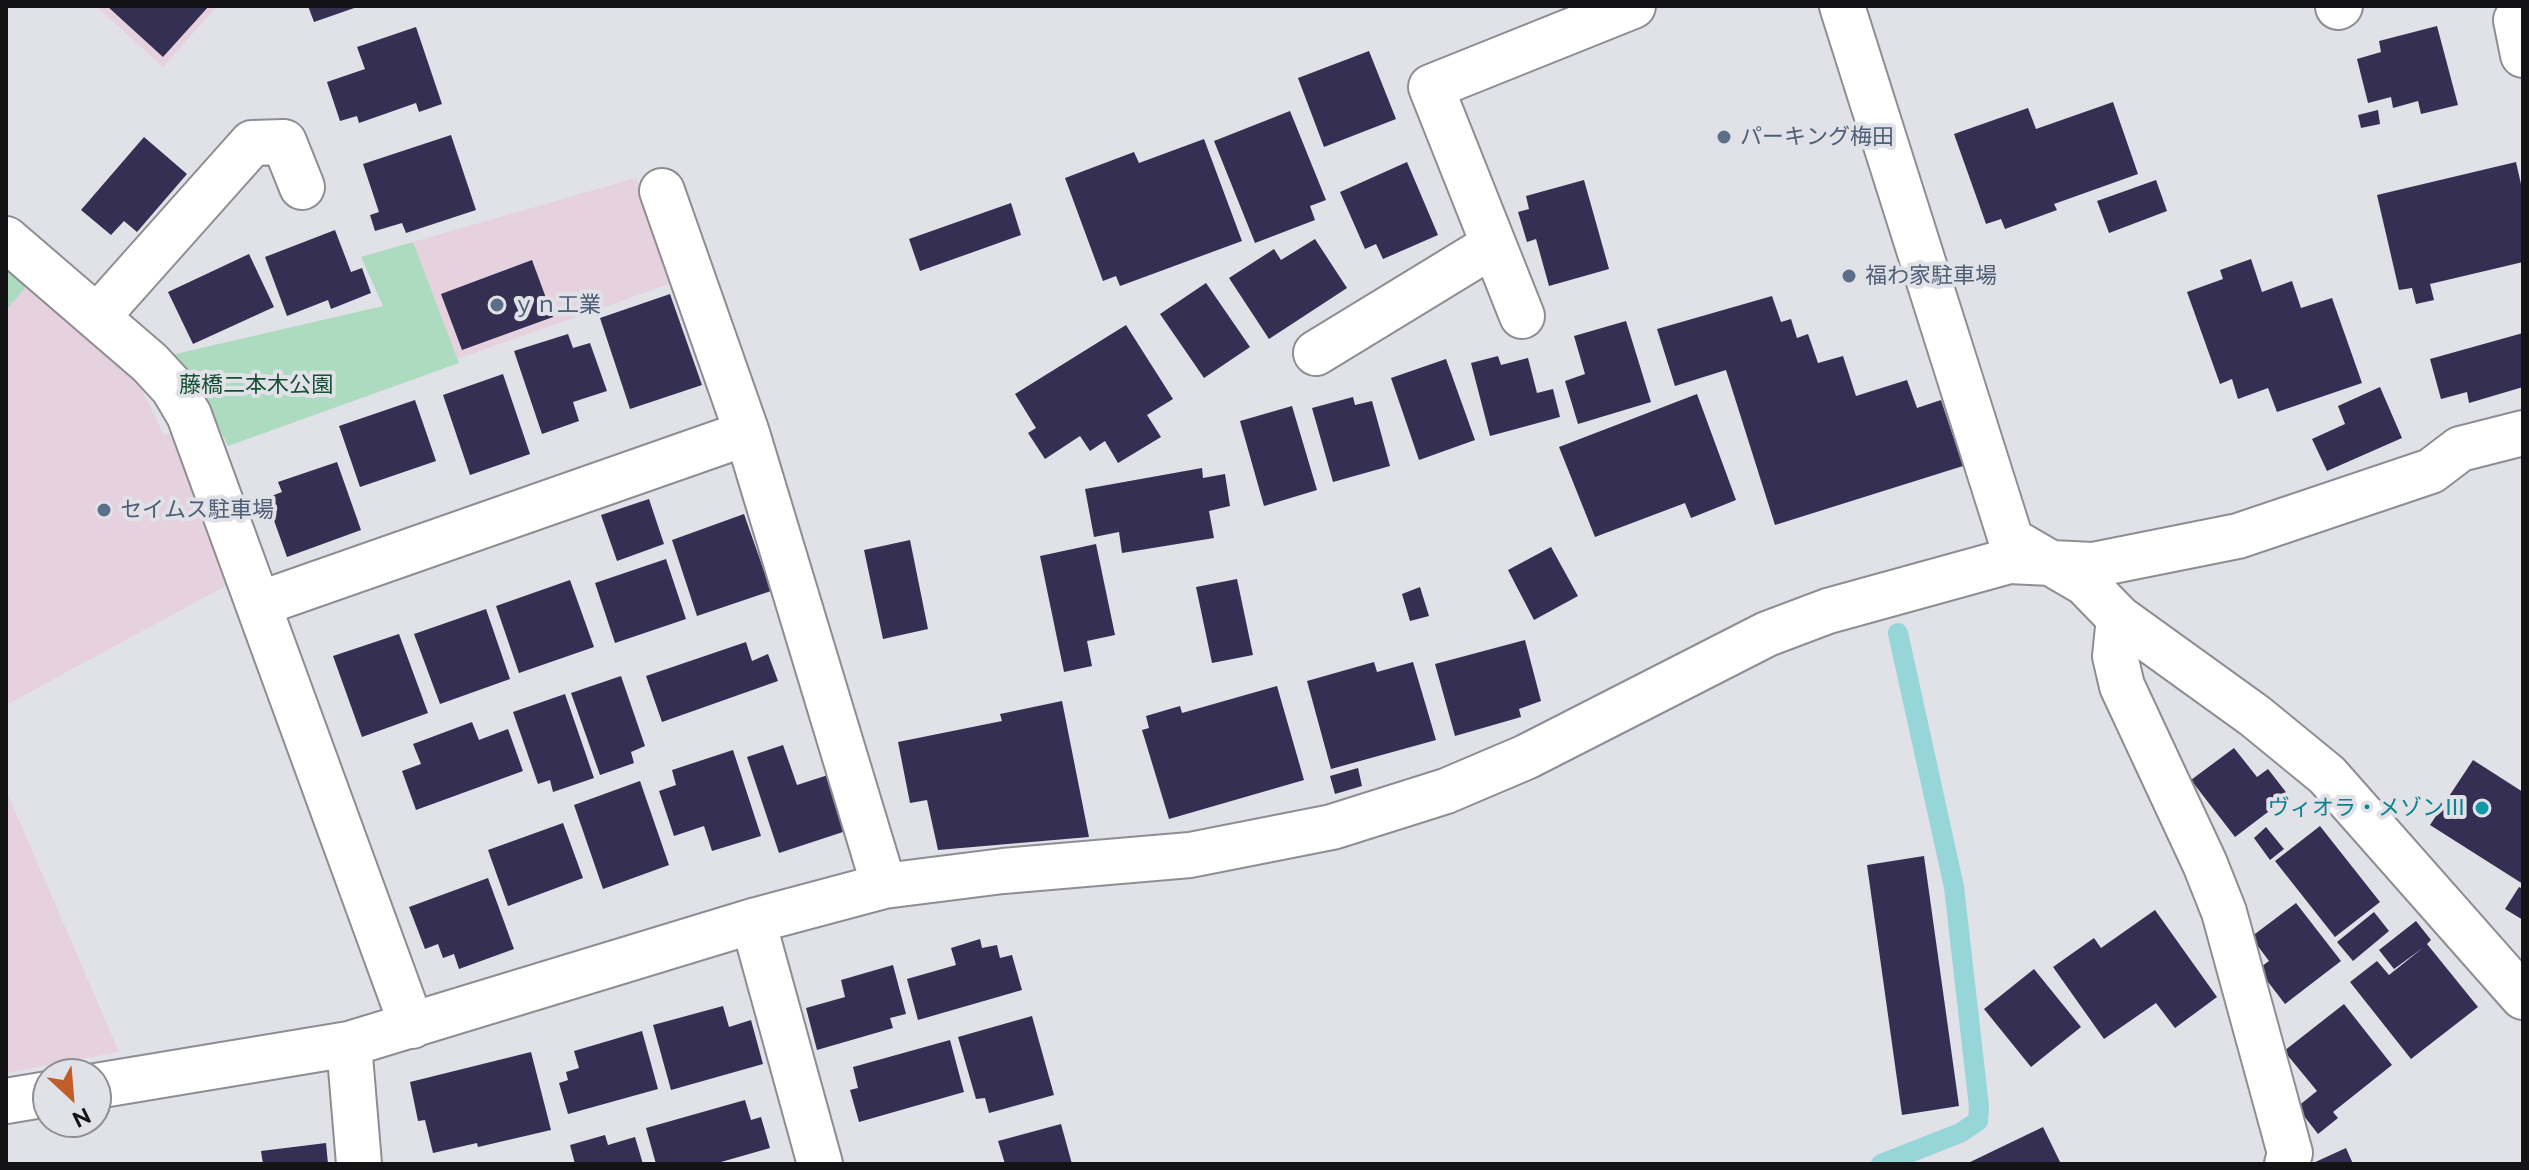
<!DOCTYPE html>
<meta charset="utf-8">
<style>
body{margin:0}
#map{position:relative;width:2529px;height:1170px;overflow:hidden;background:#e1e1e8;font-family:Raleway,sans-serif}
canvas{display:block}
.frame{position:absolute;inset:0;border:8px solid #131215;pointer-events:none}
.north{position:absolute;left:32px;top:1058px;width:80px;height:80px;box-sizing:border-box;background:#e1e1e8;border:2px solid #8f8e94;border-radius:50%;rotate:154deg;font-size:22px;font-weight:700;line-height:32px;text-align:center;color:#131215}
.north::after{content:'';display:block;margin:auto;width:28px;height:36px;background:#c15d29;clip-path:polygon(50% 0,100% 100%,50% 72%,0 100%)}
</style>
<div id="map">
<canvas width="2529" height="1170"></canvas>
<div class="frame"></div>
<div class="north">N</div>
</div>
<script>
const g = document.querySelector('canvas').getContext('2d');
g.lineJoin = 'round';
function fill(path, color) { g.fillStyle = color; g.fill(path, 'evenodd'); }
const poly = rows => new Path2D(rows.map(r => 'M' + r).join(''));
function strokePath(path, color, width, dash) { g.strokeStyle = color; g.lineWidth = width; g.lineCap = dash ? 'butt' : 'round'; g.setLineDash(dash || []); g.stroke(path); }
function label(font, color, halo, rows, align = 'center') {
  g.font = font + ' Raleway,"Noto Sans JP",sans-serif'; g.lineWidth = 8; g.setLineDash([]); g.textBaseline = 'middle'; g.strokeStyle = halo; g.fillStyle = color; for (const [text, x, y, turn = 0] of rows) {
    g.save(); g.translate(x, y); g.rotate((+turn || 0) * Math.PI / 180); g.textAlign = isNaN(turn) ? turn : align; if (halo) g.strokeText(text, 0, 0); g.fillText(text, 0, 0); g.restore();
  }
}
const commercial = poly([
 [96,6,217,6,163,67],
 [636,178,672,283,457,359,413,242],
 [6,268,122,365,141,388,164,435,175,433,229,584,6,705],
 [6,790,119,1052,6,1073]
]);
const green = poly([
 [413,242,459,363,228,446,207,402,171,355,383,306,361,257],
 [6,268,27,286,6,310]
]);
const stream = poly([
 [1881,1164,1960,1133,1978,1121,1979,1107,1954,887,1898,633]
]);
const building = poly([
 [107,6,209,6,163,57],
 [308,6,360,6,314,22],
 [2437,26,2458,105,2421,114,2418,101,2393,108,2391,97,2368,103,2357,59,2381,52,2379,41],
 [416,27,442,104,419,112,416,103,359,123,357,116,340,121,327,82,365,69,357,47],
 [1369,51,1396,119,1324,147,1298,78],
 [2113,102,2138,174,2054,204,2057,210,2005,229,2001,219,1986,224,1954,134,2028,108,2036,129],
 [2378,110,2380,124,2361,128,2358,115],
 [1290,111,1326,200,1310,206,1315,220,1255,243,1214,141],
 [451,135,476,210,406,233,402,223,375,231,370,215,379,212,363,164],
 [144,137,187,174,137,232,124,221,111,235,81,210],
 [1204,139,1242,241,1120,286,1116,276,1103,281,1065,178,1134,152,1139,163],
 [1407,162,1438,235,1383,259,1376,244,1365,249,1340,192],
 [2516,162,2523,193,2523,262,2430,284,2434,300,2416,304,2412,288,2399,290,2377,195],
 [1584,180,1609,269,1549,286,1536,239,1527,242,1518,212,1529,209,1526,196],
 [2156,180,2167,211,2109,233,2097,201],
 [1011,203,1021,235,920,271,909,239],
 [335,230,351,272,362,268,371,293,331,309,328,300,287,316,265,257],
 [1315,239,1347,288,1269,339,1229,278,1274,249,1281,260],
 [249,254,274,307,193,344,168,292],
 [2251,259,2262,292,2292,281,2301,308,2332,298,2362,383,2277,412,2268,388,2238,399,2232,379,2220,384,2187,292,2223,279,2220,270],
 [532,260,553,317,462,350,441,294],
 [1206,283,1250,347,1204,378,1160,314],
 [670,294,702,385,630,409,600,318],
 [1772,296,1781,322,1791,319,1797,338,1808,334,1818,363,1843,356,1856,396,1907,380,1917,408,1941,400,1963,466,1775,525,1726,370,1675,386,1657,329],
 [1626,321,1651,402,1578,424,1565,381,1585,374,1574,336],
 [1126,325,1173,399,1147,415,1161,437,1118,463,1105,441,1090,451,1080,436,1045,459,1028,433,1036,428,1015,394],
 [2523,333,2523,387,2469,403,2467,392,2441,399,2430,359],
 [568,334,573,348,590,343,607,391,573,402,579,421,542,434,514,351],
 [1498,356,1501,365,1528,358,1537,393,1553,389,1560,417,1490,436,1471,363],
 [1446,359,1475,440,1419,460,1391,378],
 [503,374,530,454,470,475,443,395],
 [2380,387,2402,438,2327,471,2312,439,2345,424,2338,406],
 [1697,394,1736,500,1691,518,1685,503,1595,537,1559,447],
 [1353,397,1355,405,1372,401,1390,466,1333,482,1312,408],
 [415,400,436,461,360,487,339,426],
 [1292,406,1317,490,1264,506,1240,421],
 [337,462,361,530,287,557,266,498,282,492,278,482],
 [1202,468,1203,478,1225,474,1230,506,1209,511,1214,538,1122,553,1119,532,1094,537,1085,489],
 [649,499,664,544,617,561,601,515],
 [744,514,771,591,697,616,672,540],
 [910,540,928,629,883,639,864,550],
 [1096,544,1115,635,1087,641,1092,666,1064,672,1040,556],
 [1551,547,1578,596,1534,620,1508,570],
 [666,559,686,619,615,643,595,583],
 [1237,579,1253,655,1212,663,1196,587],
 [570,580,594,647,519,673,496,606],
 [1420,587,1429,616,1410,621,1402,594],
 [486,609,510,679,440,704,414,634],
 [399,634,428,713,362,737,333,656],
 [1525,640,1541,701,1519,709,1521,717,1455,736,1435,664],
 [746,642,752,661,768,654,778,681,662,722,646,676],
 [1374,662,1377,672,1413,662,1436,740,1331,769,1307,681],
 [621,676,645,746,631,752,634,763,600,775,571,693],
 [1277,686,1304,780,1169,819,1142,730,1149,728,1146,716,1180,706,1182,713],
 [565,694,594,778,553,792,550,780,538,784,513,712],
 [1062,701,1089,837,938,850,927,800,910,803,898,742,1002,721,1000,714],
 [472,722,479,740,508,729,523,771,416,810,402,771,421,764,413,744],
 [783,745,797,785,828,775,846,831,779,853,747,757],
 [2234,748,2257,777,2268,769,2289,796,2235,837,2191,780],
 [733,750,761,836,712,851,704,826,674,836,659,791,676,785,672,770],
 [2473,760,2523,792,2523,884,2430,825],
 [1358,768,1362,786,1335,794,1330,776],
 [640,781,669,865,603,889,574,805],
 [563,823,583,878,508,906,488,850],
 [2320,826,2380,902,2335,937,2275,861],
 [2266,827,2284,849,2270,860,2254,838],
 [1924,856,1959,1106,1902,1115,1867,865],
 [488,878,514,949,459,969,454,954,443,958,438,944,425,949,409,907],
 [2519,887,2523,889,2523,920,2505,909],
 [2296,903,2341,961,2285,1004,2258,969,2269,961,2251,937],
 [2155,910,2217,997,2175,1028,2156,1003,2104,1039,2053,967,2094,938,2101,948],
 [2374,912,2389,931,2353,961,2337,942],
 [2416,921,2431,940,2427,944,2478,1007,2411,1059,2350,982,2377,961,2389,975,2424,947,2394,969,2379,950],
 [980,939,982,948,997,945,1000,958,1012,955,1022,990,918,1020,907,979,956,965,951,948],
 [893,965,906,1014,890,1018,893,1028,817,1050,806,1008,845,997,841,980],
 [2034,969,2081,1027,2031,1067,1984,1009],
 [2344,1004,2392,1065,2333,1112,2338,1118,2318,1134,2297,1107,2317,1091,2284,1051],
 [723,1006,729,1027,751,1020,763,1064,671,1090,653,1025],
 [1032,1016,1054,1095,989,1113,985,1098,976,1099,958,1037],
 [642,1031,658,1089,568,1114,559,1083,568,1080,566,1072,579,1068,574,1051],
 [950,1040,964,1092,859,1122,850,1090,858,1088,853,1067],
 [531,1052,551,1130,478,1147,477,1143,433,1153,425,1120,418,1121,410,1082],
 [745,1100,751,1120,761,1117,770,1148,714,1164,656,1164,646,1128],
 [1061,1124,1072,1164,1005,1164,998,1141],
 [2043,1127,2061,1164,1966,1164],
 [605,1135,608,1145,635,1137,643,1164,575,1164,570,1145],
 [326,1143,328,1164,263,1164,261,1151],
 [2346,1148,2353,1164,2311,1164]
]);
const minor = poly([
 [1842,6,2011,540,2085,583,2119,618,2255,716,2327,775,2523,997],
 [2338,7,2340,6],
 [2516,20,2523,55],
 [662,191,747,433,884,886],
 [6,239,150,363,173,388,189,415,412,1026],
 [1522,316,1431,87,1633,6],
 [97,317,252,143,284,142,302,187],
 [1316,353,1493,245],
 [259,604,747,433],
 [2119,618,2115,656,2122,686,2205,864,2224,912,2290,1153,2287,1164],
 [753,921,820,1164],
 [349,1044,359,1164],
 [96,1086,349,1044,753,921,884,886,1003,871,1190,855,1332,827,1446,791,1526,757,1767,634,1828,611,2009,561,2093,565,2238,536,2431,471,2460,449,2523,433],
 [6,1101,48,1094]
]);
const markers = [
 [1724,137,8,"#5c6f8a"],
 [1849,276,8,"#5c6f8a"],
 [497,305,8,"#5c6f8a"],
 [104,510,8,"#5c6f8a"],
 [2482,808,8,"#0f9aa8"]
];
const serviceNames = [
 ["パーキング梅田",1740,137],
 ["福わ家駐車場",1865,276],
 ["ｙｎ工業",513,305],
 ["セイムス駐車場",120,510]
];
const parkNames = [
 ["藤橋二本木公園",256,385]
];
const cultureNames = [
 ["ヴィオラ・メゾンⅢ",2466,808]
];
fill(commercial, '#e6d1de');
fill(green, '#addbc0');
strokePath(stream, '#96d5d8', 20);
fill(building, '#342f53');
strokePath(minor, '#8e8d94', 48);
strokePath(minor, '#fff', 44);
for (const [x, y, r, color] of markers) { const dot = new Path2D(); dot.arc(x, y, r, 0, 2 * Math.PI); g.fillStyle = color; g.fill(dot); strokePath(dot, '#e1e1e8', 3); }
label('22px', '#4e5e75', '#e1e1e8', serviceNames, 'left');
label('22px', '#174f34', '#e1e1e8', parkNames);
label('22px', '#0d838f', '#e1e1e8', cultureNames, 'right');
</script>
